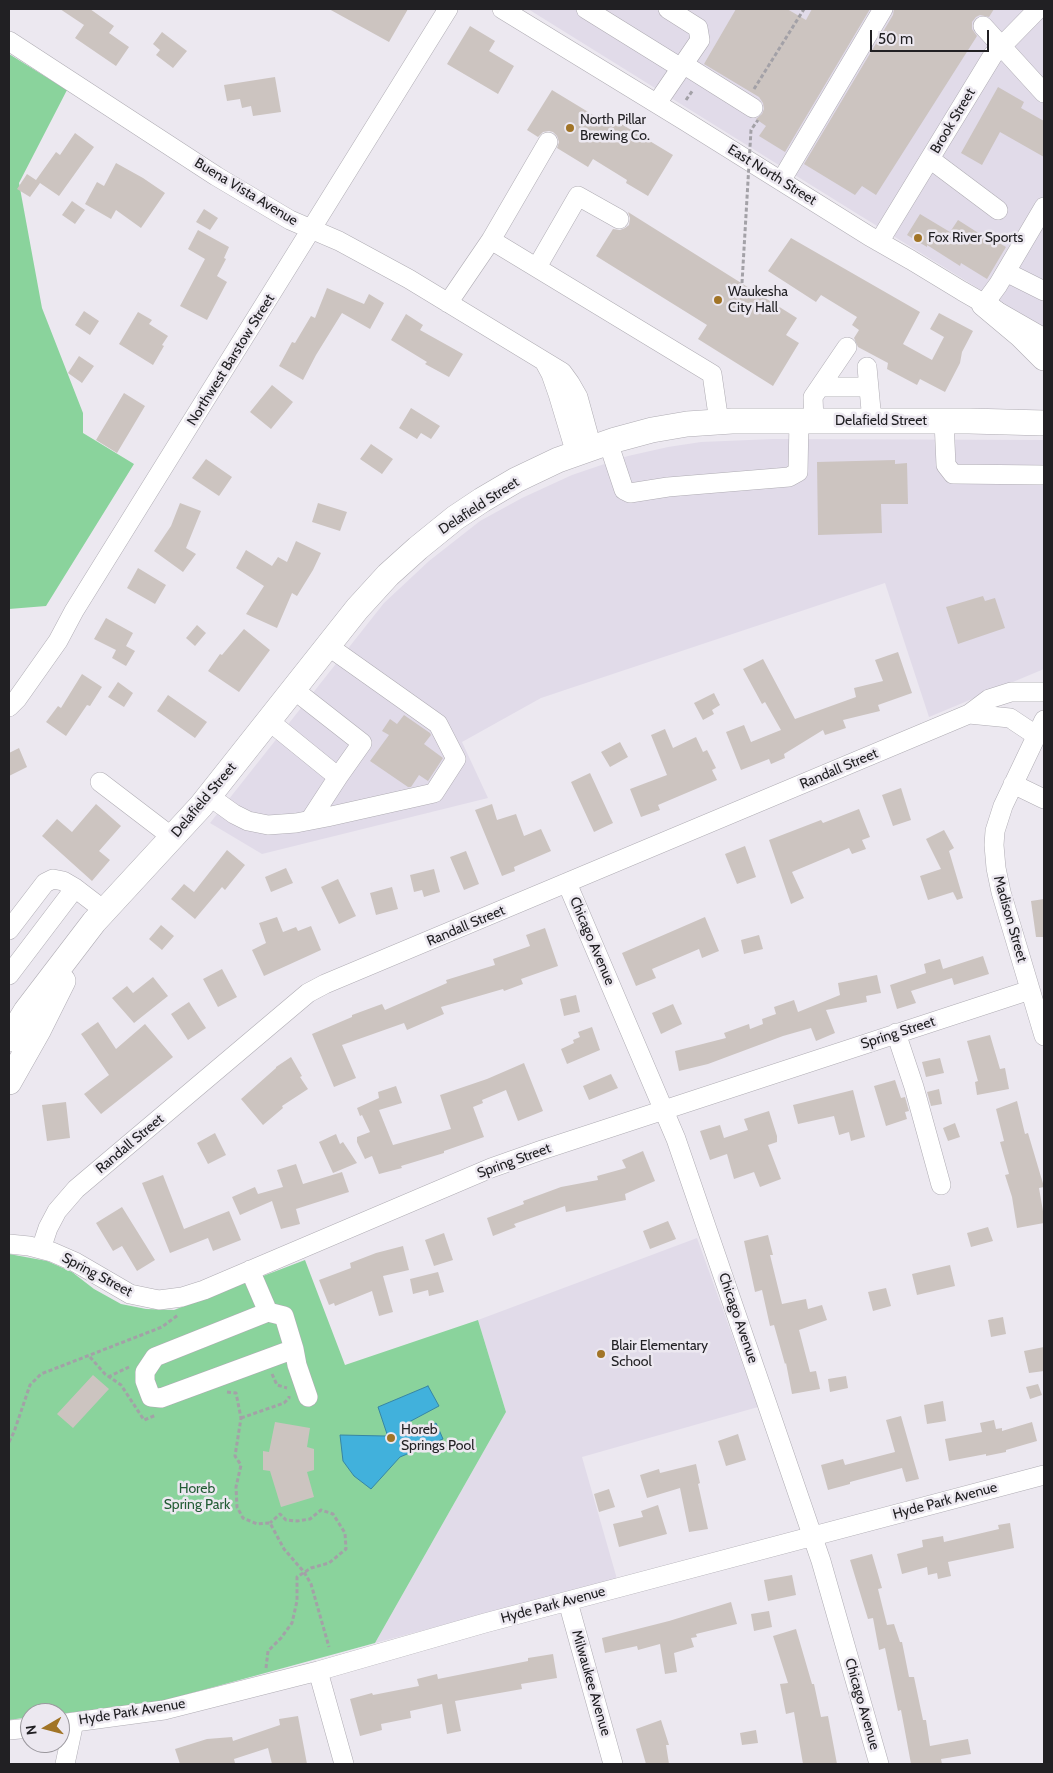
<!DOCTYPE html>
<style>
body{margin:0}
#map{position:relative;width:1053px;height:1773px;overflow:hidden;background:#ece8f0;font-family:Cabin,sans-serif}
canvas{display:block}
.frame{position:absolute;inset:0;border:10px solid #212023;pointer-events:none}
.north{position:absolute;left:20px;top:1703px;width:50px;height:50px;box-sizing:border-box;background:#ece8f0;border:1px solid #9b989e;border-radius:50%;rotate:262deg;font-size:14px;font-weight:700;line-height:20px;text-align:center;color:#212023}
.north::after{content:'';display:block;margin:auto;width:18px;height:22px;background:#a17426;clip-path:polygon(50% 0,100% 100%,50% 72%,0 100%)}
.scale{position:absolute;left:870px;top:30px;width:119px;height:22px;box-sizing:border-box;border:2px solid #212023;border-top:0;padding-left:6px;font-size:15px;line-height:18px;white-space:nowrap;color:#212023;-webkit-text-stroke:4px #ece8f0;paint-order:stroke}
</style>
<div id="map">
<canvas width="1053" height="1773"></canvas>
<div class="frame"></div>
<div class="north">N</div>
<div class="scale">50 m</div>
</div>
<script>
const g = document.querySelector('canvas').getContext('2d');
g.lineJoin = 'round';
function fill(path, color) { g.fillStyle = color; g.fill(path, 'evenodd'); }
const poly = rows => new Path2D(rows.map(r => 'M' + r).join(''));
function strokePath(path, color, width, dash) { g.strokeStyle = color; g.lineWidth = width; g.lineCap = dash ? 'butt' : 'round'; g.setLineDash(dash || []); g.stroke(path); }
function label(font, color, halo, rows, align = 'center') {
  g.font = font + ' Cabin,sans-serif'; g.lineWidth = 5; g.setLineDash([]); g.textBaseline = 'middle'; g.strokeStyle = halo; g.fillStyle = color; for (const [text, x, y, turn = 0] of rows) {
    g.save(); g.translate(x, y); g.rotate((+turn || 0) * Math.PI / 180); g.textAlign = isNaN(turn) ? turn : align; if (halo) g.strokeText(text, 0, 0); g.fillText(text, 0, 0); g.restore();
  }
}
const built = poly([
 [528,9,1044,9,1044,329,856,213],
 [773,439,1044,440,1044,669,929,717,885,583,541,698,462,742,488,798,262,854,210,823,384,603,429,561,480,521,522,498,572,475,628,456,668,447,701,442],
 [697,1238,758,1407,582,1457,617,1579,375,1643,506,1412,478,1320]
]);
const green = poly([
 [9,54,67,90,19,183,42,308,83,413,83,433,134,464,46,606,9,609],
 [9,1254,47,1261,72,1272,94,1289,121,1304,146,1309,174,1310,305,1260,345,1365,478,1320,506,1412,375,1643,159,1702,60,1714,30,1713,30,1717,9,1720]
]);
const water = poly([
 [428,1386,439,1406,409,1422,413,1434,436,1423,443,1439,400,1457,371,1489,354,1476,343,1461,340,1435,385,1436,387,1434,378,1407,428,1386]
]);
const building = poly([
 [60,9,90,9,114,26,109,33,129,47,116,66,75,38,84,25],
 [329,9,408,9,389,42],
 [736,9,787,9,806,20,812,9,870,9,785,152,759,136,766,126,756,119,762,114,764,109,763,103,759,97,704,64],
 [894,9,994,9,989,17,980,15,976,17,972,22,972,29,977,36,876,195,862,186,855,195,804,164,893,15],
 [470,26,495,41,489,51,514,66,498,94,447,64],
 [162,32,187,51,173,68,156,55,160,50,153,44],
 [275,77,281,112,253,116,251,106,242,108,240,99,227,101,224,85],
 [998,87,1024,102,1021,108,1044,121,1044,157,1000,132,982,165,961,153],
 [552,90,613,127,618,122,673,155,648,196,626,183,627,180,593,159,588,167,557,148,559,142,557,136,553,132,549,131,543,132,538,137,527,130],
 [75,133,94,147,59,196,40,183,30,197,17,189,27,174,36,180,56,152,60,155],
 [116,163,143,178,165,193,141,228,116,210,111,219,85,204,97,182,104,186],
 [72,201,85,210,75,224,62,215],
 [204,209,218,218,210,230,196,222],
 [628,212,797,318,786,335,799,343,773,386,698,339,707,325,596,256,613,229,620,230,625,228,629,225,630,218],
 [920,214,950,232,958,220,991,241,992,239,1006,247,987,279,961,263,960,266,927,245,927,247,907,235],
 [198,230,229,247,224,258,226,259,217,276,227,282,207,320,180,306,205,259,188,249],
 [791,238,920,312,903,344,932,360,944,337,930,329,939,313,973,331,962,352,960,363,945,392,920,379,917,385,887,369,888,363,858,347,854,338,859,330,852,325,857,317,821,295,816,302,768,271],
 [327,288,364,304,369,294,384,303,370,329,342,313,316,355,303,380,279,366,292,342,295,343,311,316,315,318],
 [84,311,99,321,90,335,75,325],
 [138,312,152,320,149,324,168,336,162,345,164,346,153,365,119,344],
 [406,314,423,325,420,330,463,354,449,377,425,364,427,362,391,340],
 [79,356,94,366,82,383,68,373],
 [272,385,293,402,271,429,250,412],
 [124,393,145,406,117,453,96,440],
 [411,408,440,426,431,439,421,433,417,439,399,428],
 [371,444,393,459,382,474,360,459],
 [206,459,232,477,219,496,192,478],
 [895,460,895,464,907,463,908,504,881,504,882,533,818,535,817,462],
 [180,503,201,511,186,548,196,554,183,572,154,551,171,526],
 [318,503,347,512,340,531,312,522],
 [296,541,321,553,313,570,297,596,292,593,277,628,246,614,264,586,236,568,246,550,272,566,278,557,287,562],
 [138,568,166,585,155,604,127,588],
 [983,596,985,601,995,598,1005,628,958,644,946,607],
 [106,618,133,633,126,646,135,651,126,666,112,658,116,650,94,639],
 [197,625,206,633,195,646,186,638],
 [244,629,270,650,239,692,208,671,220,654,222,655],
 [898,652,912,693,878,705,880,711,843,720,846,728,825,735,823,730,784,754,785,758,771,764,769,759,741,770,726,732,744,725,751,742,781,730,765,702,762,704,743,669,763,659,795,719,856,697,854,688,883,681,875,660],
 [82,674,102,687,90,706,87,705,66,736,46,722,58,706,61,708],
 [118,682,133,693,124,707,108,697],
 [714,693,720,705,712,710,714,714,703,720,694,703],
 [168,695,207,722,195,738,157,711],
 [404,715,430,733,431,735,424,744,443,758,428,781,419,775,411,787,408,787,370,761,389,735,382,731,390,719,397,724],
 [665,729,673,748,696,737,703,752,707,750,716,768,712,770,717,780,658,805,660,810,641,817,630,789,667,775,651,735],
 [620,742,628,757,610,767,601,752],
 [19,748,27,767,9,776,9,753],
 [590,773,613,823,594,832,571,782],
 [901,788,911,820,893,826,882,795],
 [96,804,121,826,99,851,110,860,92,881,42,836,57,819,72,832],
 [492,804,497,820,516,814,524,836,541,829,551,851,514,867,515,871,502,876,475,810],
 [859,809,870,837,862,840,866,849,852,854,849,848,792,872,804,898,791,904,769,840,821,820,823,823],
 [944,830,954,848,949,851,963,898,957,900,953,892,928,900,920,876,941,869,926,839],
 [745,846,756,877,737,884,725,854],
 [227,850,245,865,225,890,222,887,195,919,171,899,184,884,194,892],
 [466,851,479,884,464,890,450,857],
 [286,868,293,883,271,892,265,877],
 [434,869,440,892,424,897,422,890,414,892,410,875],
 [338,879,356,916,339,924,321,887],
 [392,887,398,909,376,915,370,893],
 [1044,899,1044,937,1036,937,1031,901],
 [277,917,283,932,296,927,298,931,311,926,321,950,264,976,252,950,266,943,259,923],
 [705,917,719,951,702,958,699,949,652,969,656,978,636,986,622,953],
 [161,925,174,936,162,950,149,939],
 [545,928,558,966,521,979,523,984,504,991,503,989,441,1007,444,1014,407,1030,404,1023,342,1045,356,1078,334,1087,312,1034,352,1017,352,1015,382,1004,385,1010,447,983,446,980,495,965,493,959,530,946,526,935],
 [759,935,763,949,744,954,741,940],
 [983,956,989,974,954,985,952,978,911,991,916,1003,897,1009,890,985,926,973,924,964,940,959,943,969],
 [222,969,237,997,218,1007,203,979],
 [877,975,881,993,866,996,867,1002,826,1010,835,1033,816,1041,811,1028,783,1036,708,1064,679,1071,675,1051,726,1038,724,1033,749,1024,750,1029,763,1024,762,1019,776,1014,774,1007,794,1000,798,1012,840,995,838,983],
 [153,977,168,996,134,1023,112,998,127,986,133,993],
 [576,995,580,1012,564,1016,560,999],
 [189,1002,206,1028,188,1040,171,1014],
 [673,1004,682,1024,661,1034,652,1013],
 [98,1022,116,1049,145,1024,173,1057,101,1114,84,1094,109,1075,81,1034],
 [592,1027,600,1050,567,1064,561,1049,574,1043,573,1040,580,1037,578,1032],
 [990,1035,1000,1069,1005,1068,1009,1089,977,1095,975,1082,978,1081,967,1041],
 [291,1057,302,1076,300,1077,308,1089,282,1106,283,1108,263,1125,241,1099,276,1068,276,1067],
 [940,1058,944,1073,926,1077,922,1062],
 [524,1063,543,1111,518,1121,506,1090,482,1100,483,1103,473,1107,484,1137,444,1151,444,1153,401,1166,402,1168,379,1174,372,1156,365,1159,357,1142,357,1137,370,1132,362,1115,360,1116,357,1108,379,1098,378,1092,396,1086,402,1103,379,1110,393,1145,451,1129,440,1095,487,1079],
 [611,1074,618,1088,589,1100,583,1086],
 [895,1080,901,1098,905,1097,909,1111,905,1112,907,1119,886,1126,874,1086],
 [939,1089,942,1104,931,1106,927,1092],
 [853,1090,865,1137,851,1141,849,1132,839,1135,834,1116,798,1124,793,1105],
 [1017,1101,1025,1134,1028,1133,1044,1187,1039,1188,1044,1217,1044,1223,1017,1228,1012,1197,1005,1175,1009,1174,1000,1142,1004,1141,996,1109],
 [66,1102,70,1138,47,1141,42,1105],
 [769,1111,777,1136,777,1142,768,1145,781,1179,760,1187,754,1172,734,1179,727,1154,710,1160,700,1131,720,1125,724,1138,748,1130,744,1119],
 [955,1123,960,1137,948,1141,943,1128],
 [215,1133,226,1155,208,1164,197,1143],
 [336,1134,340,1144,343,1142,357,1163,333,1173,319,1142],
 [643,1151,655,1181,625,1194,626,1200,566,1212,565,1206,514,1224,516,1227,493,1236,487,1218,524,1204,523,1201,561,1187,598,1180,597,1176,626,1168,622,1160],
 [296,1164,303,1184,342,1172,349,1192,296,1209,300,1224,281,1229,272,1201,240,1215,232,1197,255,1187,258,1194,283,1187,277,1170],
 [163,1175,184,1229,229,1211,241,1240,213,1251,208,1238,170,1253,142,1183],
 [122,1207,155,1260,137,1271,122,1246,113,1251,96,1223],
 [668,1221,676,1239,650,1249,643,1231],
 [988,1227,993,1241,971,1247,967,1233],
 [444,1233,453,1260,434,1266,425,1240],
 [768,1235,773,1255,770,1255,782,1304,806,1299,808,1309,822,1305,827,1320,799,1330,810,1372,816,1371,820,1389,792,1394,786,1363,785,1364,774,1325,770,1326,762,1290,755,1292,744,1241],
 [403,1246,409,1270,383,1276,393,1312,379,1316,372,1291,335,1306,334,1303,329,1305,319,1280,351,1268,350,1263,376,1253],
 [950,1265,955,1286,917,1295,912,1274],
 [438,1272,444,1292,429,1296,428,1290,413,1294,410,1279],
 [886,1288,891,1306,873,1311,868,1292],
 [1003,1317,1006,1334,991,1337,988,1320],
 [1044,1347,1044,1371,1029,1373,1024,1351],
 [93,1375,109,1389,73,1428,57,1414],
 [846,1376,848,1388,830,1392,828,1379],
 [1038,1384,1042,1395,1030,1399,1026,1387],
 [943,1401,946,1421,927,1424,924,1405],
 [901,1416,919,1479,906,1482,902,1468,850,1482,850,1484,828,1490,821,1465,843,1459,845,1465,895,1452,886,1420],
 [994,1420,996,1429,1002,1428,1002,1431,1032,1422,1037,1441,1006,1450,1006,1452,986,1456,986,1454,949,1461,945,1439,982,1432,980,1423],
 [275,1422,310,1428,307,1447,314,1449,314,1470,307,1472,314,1497,281,1507,270,1471,263,1470,263,1451,269,1452],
 [738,1434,746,1460,726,1466,718,1441],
 [696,1464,700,1483,698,1484,708,1529,689,1532,680,1488,647,1498,640,1475,659,1469,660,1473],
 [609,1489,615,1507,599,1512,594,1494],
 [658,1505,667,1534,619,1547,613,1524,643,1517,641,1511],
 [1010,1523,1014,1548,948,1562,951,1576,938,1579,937,1573,928,1575,927,1567,902,1574,897,1554,923,1547,922,1540,943,1536,944,1542,999,1529,998,1525],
 [872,1554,882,1588,878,1589,887,1625,894,1624,900,1642,902,1642,909,1677,914,1677,923,1720,926,1720,930,1746,968,1739,971,1754,941,1759,942,1764,911,1764,901,1710,898,1711,885,1648,879,1650,873,1618,868,1619,850,1560],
 [792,1575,796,1595,768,1601,764,1580],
 [731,1602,737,1624,696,1634,697,1637,691,1638,694,1647,674,1653,677,1672,665,1674,660,1644,638,1650,637,1646,605,1653,602,1638,669,1621],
 [769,1611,772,1627,754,1631,751,1614],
 [796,1629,812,1684,814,1684,821,1717,828,1716,837,1764,803,1764,794,1712,786,1714,780,1684,788,1683,773,1636],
 [553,1654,557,1678,521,1684,522,1689,455,1701,461,1731,447,1734,442,1704,410,1711,411,1718,381,1724,382,1730,360,1736,350,1699,372,1693,373,1695,419,1686,417,1679,437,1674,438,1679,528,1661,528,1658],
 [298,1716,307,1764,272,1764,268,1748,234,1759,235,1763,180,1764,175,1749,207,1739,232,1737,233,1741,280,1725,279,1719],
 [661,1720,669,1745,666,1745,669,1764,646,1764,636,1729],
 [756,1730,758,1743,742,1745,740,1733]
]);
const path = poly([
 [754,89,804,9],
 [686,100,693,90],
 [90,1357,105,1374,121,1385,144,1420,156,1415],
 [272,1374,277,1385,287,1388],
 [108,1377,129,1367],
 [227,1392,236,1393,241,1418,235,1456,241,1465,236,1487,237,1507,243,1518,257,1524,270,1523,284,1549,304,1572,311,1584,329,1647],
 [241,1418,284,1403,289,1398,289,1396],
 [9,1442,14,1432,30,1385,41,1374,162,1327,178,1315],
 [266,1668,268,1651,281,1638,292,1623,297,1601,297,1577,311,1568,329,1563,346,1549,345,1533,333,1514,321,1510,310,1519,297,1521,286,1520,280,1514,270,1523]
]);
const minor = poly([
 [502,9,685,121,869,236,911,260,962,291,1044,338],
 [586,9,681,68],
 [983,26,1044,93],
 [9,41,216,176,290,220,339,241,409,279,562,372,570,383,578,397,592,448],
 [683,64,753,108],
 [657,103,700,40,698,28,668,9],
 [930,159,998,210],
 [781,181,883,9],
 [491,240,712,374,719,422],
 [879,242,993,55,1038,9],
 [537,267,578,196,619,219],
 [1006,272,1044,291],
 [448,303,491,240,548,142],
 [984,304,998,285,1044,207],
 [544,361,551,374,558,394,576,454],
 [867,367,872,421],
 [821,387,869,387],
 [814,421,813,397,847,347],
 [944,421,946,465,953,474,1044,475],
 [608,442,624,490,630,493,668,487,789,477,798,472,799,421],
 [9,707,17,699,58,641,74,611,448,9],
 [969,714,1010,718,1037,736],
 [1044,720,1003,806,995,831,994,845,996,868,1001,892,1044,1036],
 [269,721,338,777,362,743,293,689],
 [100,782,172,837],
 [1013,784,1044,799],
 [209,796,234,814,248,821,268,825,296,823,327,817,434,793,456,759,438,724,328,646],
 [310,820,338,777],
 [567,883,676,1139,821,1561,879,1764],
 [9,930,45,883,53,879,63,881,75,888,105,911],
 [9,975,75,888],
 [896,1033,914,1087,941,1185],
 [9,1244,29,1246,52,1252,75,1262,130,1294,159,1300,182,1297,204,1290,491,1168,542,1150,1030,990],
 [41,1249,48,1228,57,1211,76,1189,308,993,325,984,969,714,989,699,1011,692,1044,692],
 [250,1270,268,1312],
 [294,1349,161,1398,151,1397,145,1381,145,1372,155,1357,268,1312,284,1316,294,1349,297,1365,308,1397],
 [568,1602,613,1764],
 [318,1671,344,1764],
 [60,1724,164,1710,318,1671,485,1623,1044,1475],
 [9,1730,30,1728],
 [65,1764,74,1722]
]);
const major = poly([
 [984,304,1021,335,1044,358],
 [9,1039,26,1011,94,922,201,806,357,609,388,575,418,548,455,518,482,500,516,480,558,460,592,448,615,440,652,430,687,424,732,421,969,421,1044,423],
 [9,1082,39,1029,63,981]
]);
const pathBridge = poly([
 [742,283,751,130,758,120]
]);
const markers = [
 [570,128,5,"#a17426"],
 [918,238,5,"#a17426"],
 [718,300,5,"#a17426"],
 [601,1354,5,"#a17426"],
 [391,1438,5,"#a17426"]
];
const poiNames = [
 ["North Pillar",580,120],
 ["Brewing Co.",580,136],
 ["Fox River Sports",928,238],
 ["Waukesha",728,292],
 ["City Hall",728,308],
 ["Blair Elementary",611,1346],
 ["School",611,1362],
 ["Horeb",401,1430],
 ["Springs Pool",401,1446]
];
const streetNames = [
 ["Brook Street",953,121,-59],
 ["East North Street",772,175,32],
 ["Buena Vista Avenue",246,192,31],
 ["Northwest Barstow Street",231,360,-58],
 ["Delafield Street",881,421],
 ["Delafield Street",479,506,-33],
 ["Randall Street",839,769,-23],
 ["Delafield Street",204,800,-50],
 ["Madison Street",1010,919,74],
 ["Randall Street",466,926,-23],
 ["Chicago Avenue",592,941,67],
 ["Spring Street",898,1033,-18],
 ["Randall Street",130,1144,-40],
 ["Spring Street",514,1161,-20],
 ["Spring Street",97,1275,28],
 ["Chicago Avenue",738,1318,71],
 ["Hyde Park Avenue",945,1501,-15],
 ["Hyde Park Avenue",553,1605,-15],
 ["Milwaukee Avenue",591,1683,74],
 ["Chicago Avenue",862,1704,74],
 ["Hyde Park Avenue",132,1712,-9]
];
const parkNames = [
 ["Horeb",197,1489],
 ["Spring Park",197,1505]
];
fill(built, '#e1dbe9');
fill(green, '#8ad39c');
fill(water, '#41b1dc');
strokePath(water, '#3786a4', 1);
fill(building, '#ccc4c0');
strokePath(minor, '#afacb3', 20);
strokePath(major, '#afacb3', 26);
strokePath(path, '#a3a1a7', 3, [4, 2.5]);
strokePath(minor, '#fff', 19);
strokePath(major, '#fff', 25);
strokePath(pathBridge, '#a3a1a7', 3, [4, 2.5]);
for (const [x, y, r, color] of markers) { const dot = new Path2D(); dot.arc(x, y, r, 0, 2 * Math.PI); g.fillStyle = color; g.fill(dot); strokePath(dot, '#ece8f0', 2); }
label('14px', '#212023', '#ece8f0', poiNames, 'left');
label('14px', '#212023', '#ece8f0', streetNames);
label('14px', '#235c35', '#ece8f0', parkNames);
</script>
